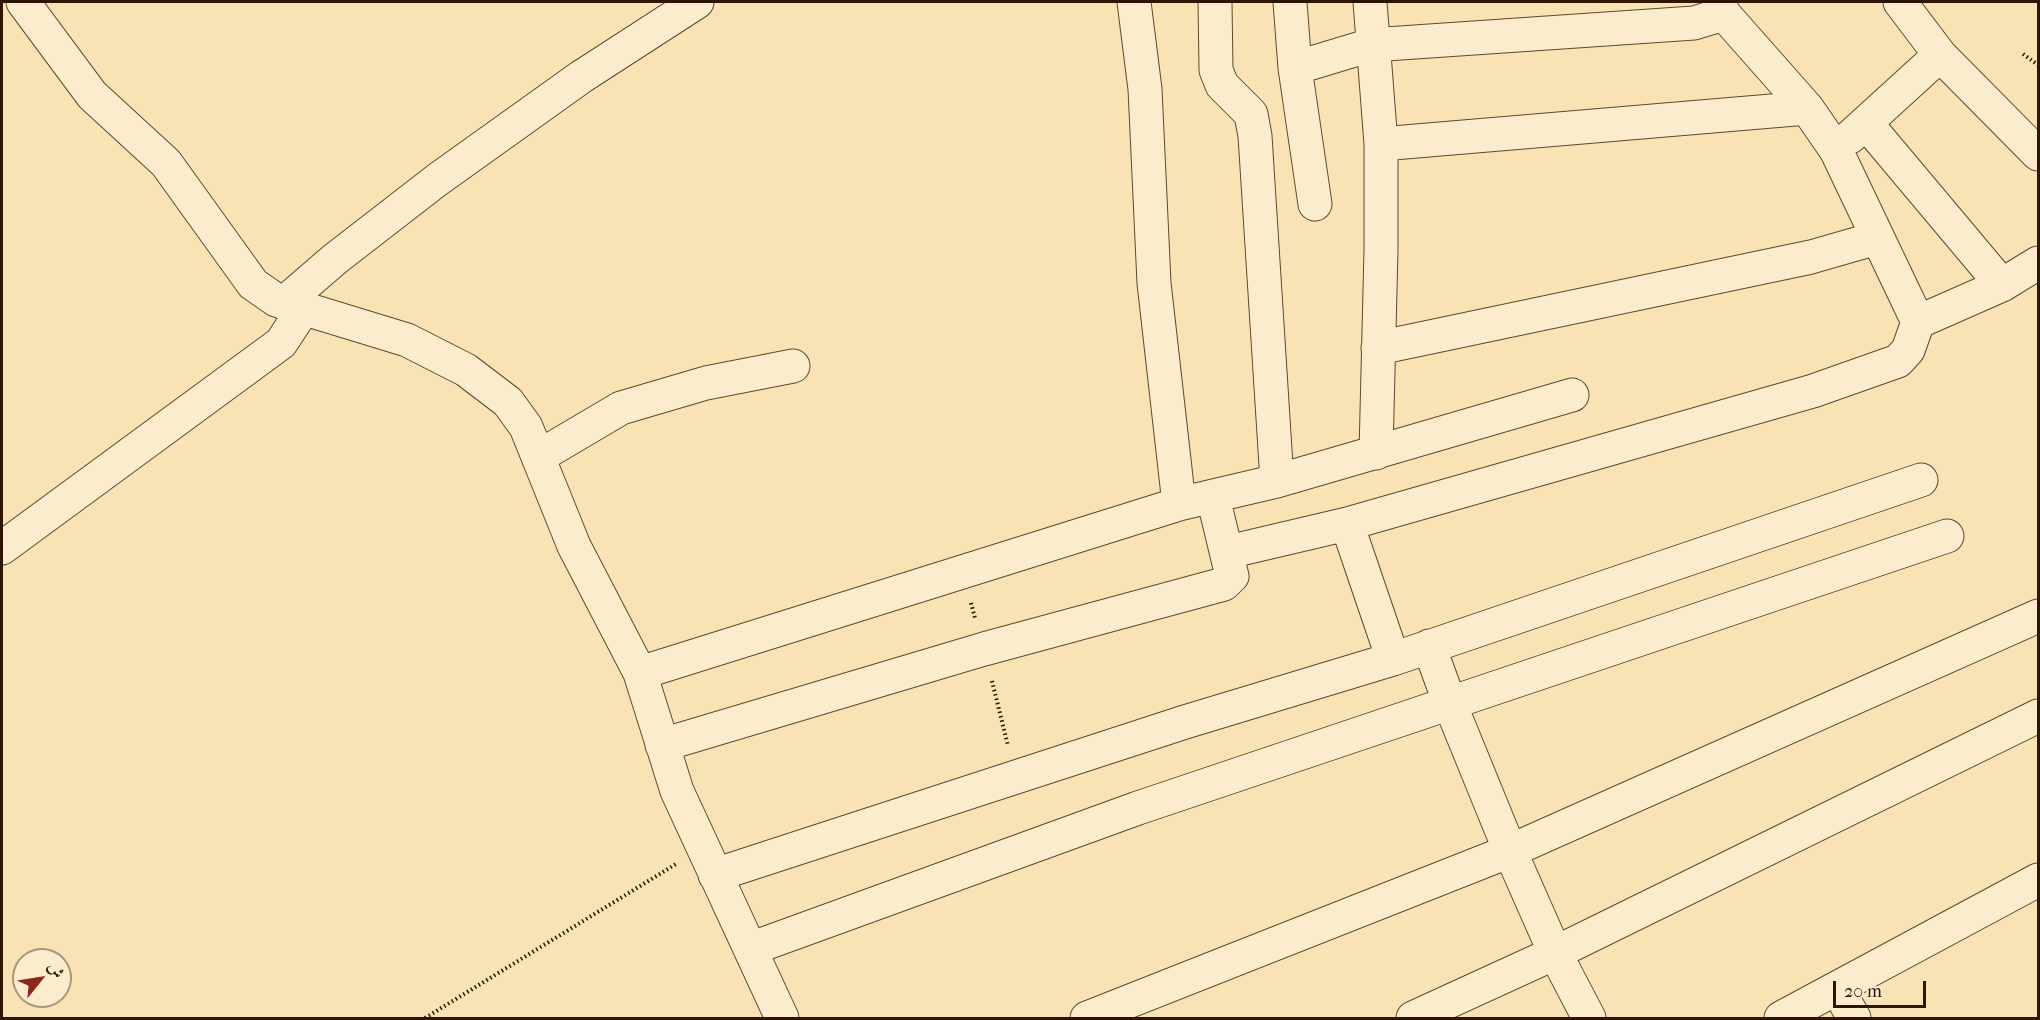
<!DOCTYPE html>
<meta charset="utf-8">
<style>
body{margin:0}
#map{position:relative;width:2040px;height:1020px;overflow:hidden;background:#f9e2b4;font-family:"IM FELL French Canon",Amiri,serif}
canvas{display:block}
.frame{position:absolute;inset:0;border:3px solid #2d1501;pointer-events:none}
.north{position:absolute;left:12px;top:948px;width:60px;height:60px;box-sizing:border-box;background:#fbecce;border:2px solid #a9967c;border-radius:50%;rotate:60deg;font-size:16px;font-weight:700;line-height:24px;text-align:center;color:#2d1501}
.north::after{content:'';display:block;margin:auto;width:21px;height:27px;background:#8f2418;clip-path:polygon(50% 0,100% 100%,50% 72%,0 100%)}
.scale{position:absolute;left:1833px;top:981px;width:93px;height:27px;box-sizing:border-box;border:3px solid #2d1501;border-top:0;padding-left:8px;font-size:18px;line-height:21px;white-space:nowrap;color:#2d1501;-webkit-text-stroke:4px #fbecce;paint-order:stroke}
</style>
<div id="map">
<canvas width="2040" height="1020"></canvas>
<div class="frame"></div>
<div class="north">ش</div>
<div class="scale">20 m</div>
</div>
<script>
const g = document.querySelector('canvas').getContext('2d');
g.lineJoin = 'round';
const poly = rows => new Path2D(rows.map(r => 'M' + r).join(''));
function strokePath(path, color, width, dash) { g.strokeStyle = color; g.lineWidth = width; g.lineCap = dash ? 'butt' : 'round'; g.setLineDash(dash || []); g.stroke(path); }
const path = poly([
 [2023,54,2038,65],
 [971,603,975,618],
 [992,681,1008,746],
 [425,1018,676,864]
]);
const street = poly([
 [23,2,92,95,166,163,253,284,276,300,407,340,466,370,508,402,526,427,574,546,640,673],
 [1134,2,1145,89,1154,283,1179,504,1277,481,1572,395],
 [1215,2,1216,70,1222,85,1251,114,1255,136,1277,481],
 [1290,2,1295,68,1315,204],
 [1370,2,1381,144,1381,250,1376,453],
 [1900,2,1940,55,2038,154],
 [1724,14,1807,108],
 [1295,68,1371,45,1694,23,1724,14,1718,2],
 [1866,123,2002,285],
 [1850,137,1940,55],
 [284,303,335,259,437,180,581,77,697,2],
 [1918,322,2002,285,2038,263],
 [1378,348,1811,257,1877,238],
 [538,457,621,408,706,383,793,366],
 [1347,524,1393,659],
 [2,548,281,343,304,308],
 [1228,552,1347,524,1813,391,1898,361,1908,350,1918,322,1836,150,1807,108,1381,144],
 [1429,646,1450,704,1510,851,1555,953,1589,1018],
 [662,745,984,649,1224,584,1232,576,1213,497],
 [715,875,1185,722,1393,659,1921,480],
 [750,949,1138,808,1947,536],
 [1837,988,1854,1018],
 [782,1018,677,791,640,673,1179,504],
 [1087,1018,1510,851,2038,616],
 [1413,1018,1555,953,2038,716],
 [1781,1018,2038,880]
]);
strokePath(street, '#60482e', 35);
strokePath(path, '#2d1501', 4, [1.5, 3]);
strokePath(street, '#fbecce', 33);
</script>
